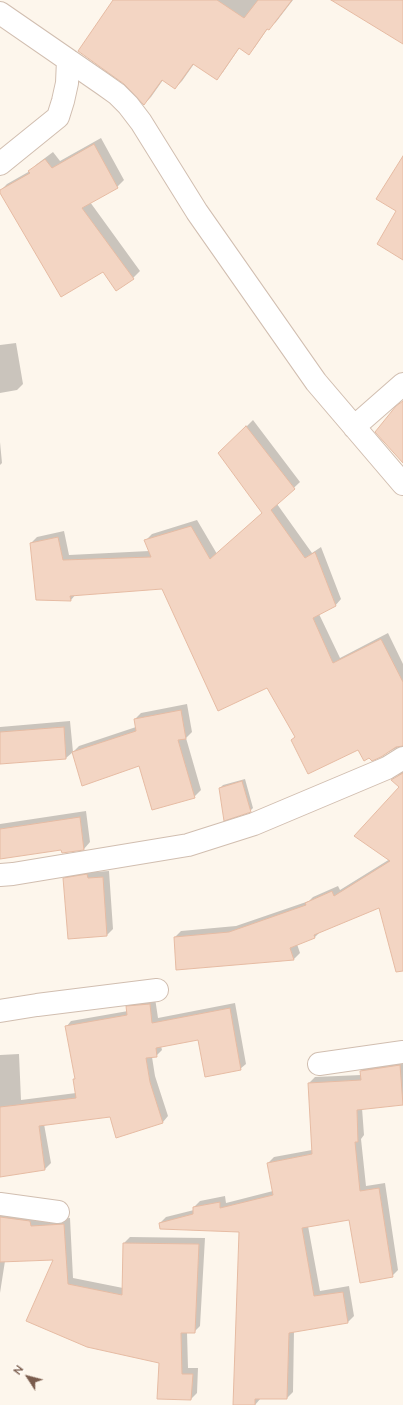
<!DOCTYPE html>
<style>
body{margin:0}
#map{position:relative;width:403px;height:1405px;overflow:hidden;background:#fdf6ec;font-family:Lato,sans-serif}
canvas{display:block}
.north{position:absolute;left:8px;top:1357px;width:40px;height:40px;-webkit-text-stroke:3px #fffaf3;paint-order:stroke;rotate:306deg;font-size:11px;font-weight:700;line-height:16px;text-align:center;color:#7a5c4d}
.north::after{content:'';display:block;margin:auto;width:14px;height:18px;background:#7a5c4d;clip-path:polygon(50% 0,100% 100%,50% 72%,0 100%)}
</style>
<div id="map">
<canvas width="403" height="1405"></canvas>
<div class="north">N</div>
</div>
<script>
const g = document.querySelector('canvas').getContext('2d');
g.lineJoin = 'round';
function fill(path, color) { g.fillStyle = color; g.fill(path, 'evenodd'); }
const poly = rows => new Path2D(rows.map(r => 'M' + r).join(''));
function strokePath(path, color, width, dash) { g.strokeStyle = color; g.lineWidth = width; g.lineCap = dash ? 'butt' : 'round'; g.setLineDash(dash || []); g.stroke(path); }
const shadow = poly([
 [114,0,293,0,276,22,268,28,255,47,249,54,240,47,223,72,216,79,194,64,182,81,175,88,163,80,151,97,144,104],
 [101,138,124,180,117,187,90,202,140,271,133,278,103,271,0,191,7,184,30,171,37,164,53,152,60,161],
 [16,343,23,384,17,390,0,393,0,345],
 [253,420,300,482,277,504,312,553,321,547,341,599,335,606,319,614,340,658,388,633,403,664,403,745,372,760,358,748,292,740,296,736,267,687,163,588,76,594,71,600,31,543,37,537,64,531,69,555,149,551,145,541,152,534,197,520,217,554,263,512,220,453],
 [0,442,2,463,0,465],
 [187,704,192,732,186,738,201,790,194,797,140,765,73,752,79,746,136,727,135,719,141,713],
 [70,721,73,752,66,758,0,763,0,727],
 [403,771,403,947,379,906,320,932,315,937,297,944,300,953,294,959,177,969,175,937,181,931,236,926,309,901,313,897,338,886,340,890,390,859,400,787,393,780],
 [245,779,253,808,250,811,220,788,223,785],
 [86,811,90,842,84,849,62,849,0,858,0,824],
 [93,869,94,872,109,871,113,929,107,935,69,938,65,879,71,872],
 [155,998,158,1018,235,1003,246,1064,240,1069,198,1039,161,1046,162,1050,156,1056,152,1057,155,1076,168,1116,163,1122,116,1136,110,1116,44,1124,51,1163,45,1169,0,1176,0,1055,19,1054,21,1100,76,1093,74,1080,76,1077,66,1027,71,1021,128,1011,127,1007,133,1001],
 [403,1059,403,1104,362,1108,364,1135,361,1139,366,1186,385,1183,398,1270,392,1276,350,1219,308,1226,320,1291,349,1286,354,1316,348,1322,294,1331,293,1392,287,1398,261,1398,255,1405,240,1232,160,1223,166,1217,194,1210,194,1207,200,1201,225,1196,226,1203,273,1191,268,1163,274,1157,312,1150,309,1083,315,1077,361,1075,361,1071,367,1065],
 [0,1209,36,1220,70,1218,73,1278,123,1288,124,1243,130,1237,205,1238,200,1326,194,1332,187,1332,188,1368,198,1368,197,1393,191,1399,160,1363,28,1320,54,1259,5,1261,0,1293]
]);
const building = poly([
 [113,0,217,0,244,18,258,0,292,0,269,30,267,29,249,55,239,48,217,80,193,64,175,89,162,80,144,105,124,84,78,51,113,0],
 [331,0,403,0,403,44,331,0],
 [94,144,118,188,82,208,134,279,116,291,103,272,61,297,0,193,0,190,30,173,28,171,45,159,52,168,94,144],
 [403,156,403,260,377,244,396,211,376,199,403,156],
 [403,401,403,463,375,432,396,406,403,401],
 [246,426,295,489,271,510,305,558,315,552,336,606,313,618,333,663,381,639,403,682,403,746,396,747,381,757,372,761,369,758,364,761,358,750,308,774,291,740,295,737,267,688,218,711,162,589,70,596,71,601,36,600,30,543,58,537,63,560,151,557,144,540,191,526,210,559,262,513,218,453,246,426],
 [181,710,186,739,178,740,195,798,152,810,139,766,82,786,72,752,136,731,134,719,181,710],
 [64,727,66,759,0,764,0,732,64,727],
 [403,773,403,971,396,972,379,908,314,935,315,938,290,948,294,960,176,970,174,937,229,932,306,905,305,903,332,891,334,896,390,861,354,836,399,787,391,780,403,773],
 [242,781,251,812,224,821,219,788,242,781],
 [80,817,84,850,62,853,61,850,0,859,0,829,80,817],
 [87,874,88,878,103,877,107,936,68,939,63,878,87,874],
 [150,1004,152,1023,230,1008,241,1070,205,1077,198,1040,156,1048,157,1057,146,1058,150,1082,163,1123,116,1138,110,1117,39,1126,45,1170,0,1177,0,1107,76,1098,73,1079,75,1079,65,1026,127,1015,126,1006,150,1004],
 [400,1065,403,1105,357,1110,358,1142,355,1142,360,1191,379,1188,393,1277,360,1283,349,1220,302,1228,314,1296,343,1292,348,1323,289,1333,287,1399,255,1399,255,1405,233,1405,239,1232,160,1229,159,1223,193,1214,193,1207,220,1202,220,1208,273,1195,267,1163,312,1154,308,1083,361,1080,360,1071,400,1065],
 [0,1217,30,1221,31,1226,64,1224,68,1284,122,1295,123,1243,199,1244,195,1333,181,1333,182,1374,193,1374,191,1400,157,1399,159,1363,87,1347,26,1321,53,1260,0,1262,0,1217]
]);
const minor = poly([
 [0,13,103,84,117,94,128,105,141,122,197,212,316,382,403,484],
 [0,164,58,117,63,101,67,83,68,60],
 [354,427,403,384],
 [0,875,13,874,188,845,254,824,387,768,403,758],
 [0,1011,37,1005,157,990],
 [319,1064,403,1052],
 [0,1204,58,1212]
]);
fill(shadow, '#0003');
fill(building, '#f3d5c3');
strokePath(building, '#e6bba3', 1);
strokePath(minor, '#d1beb0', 24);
strokePath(minor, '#fff', 22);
</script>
